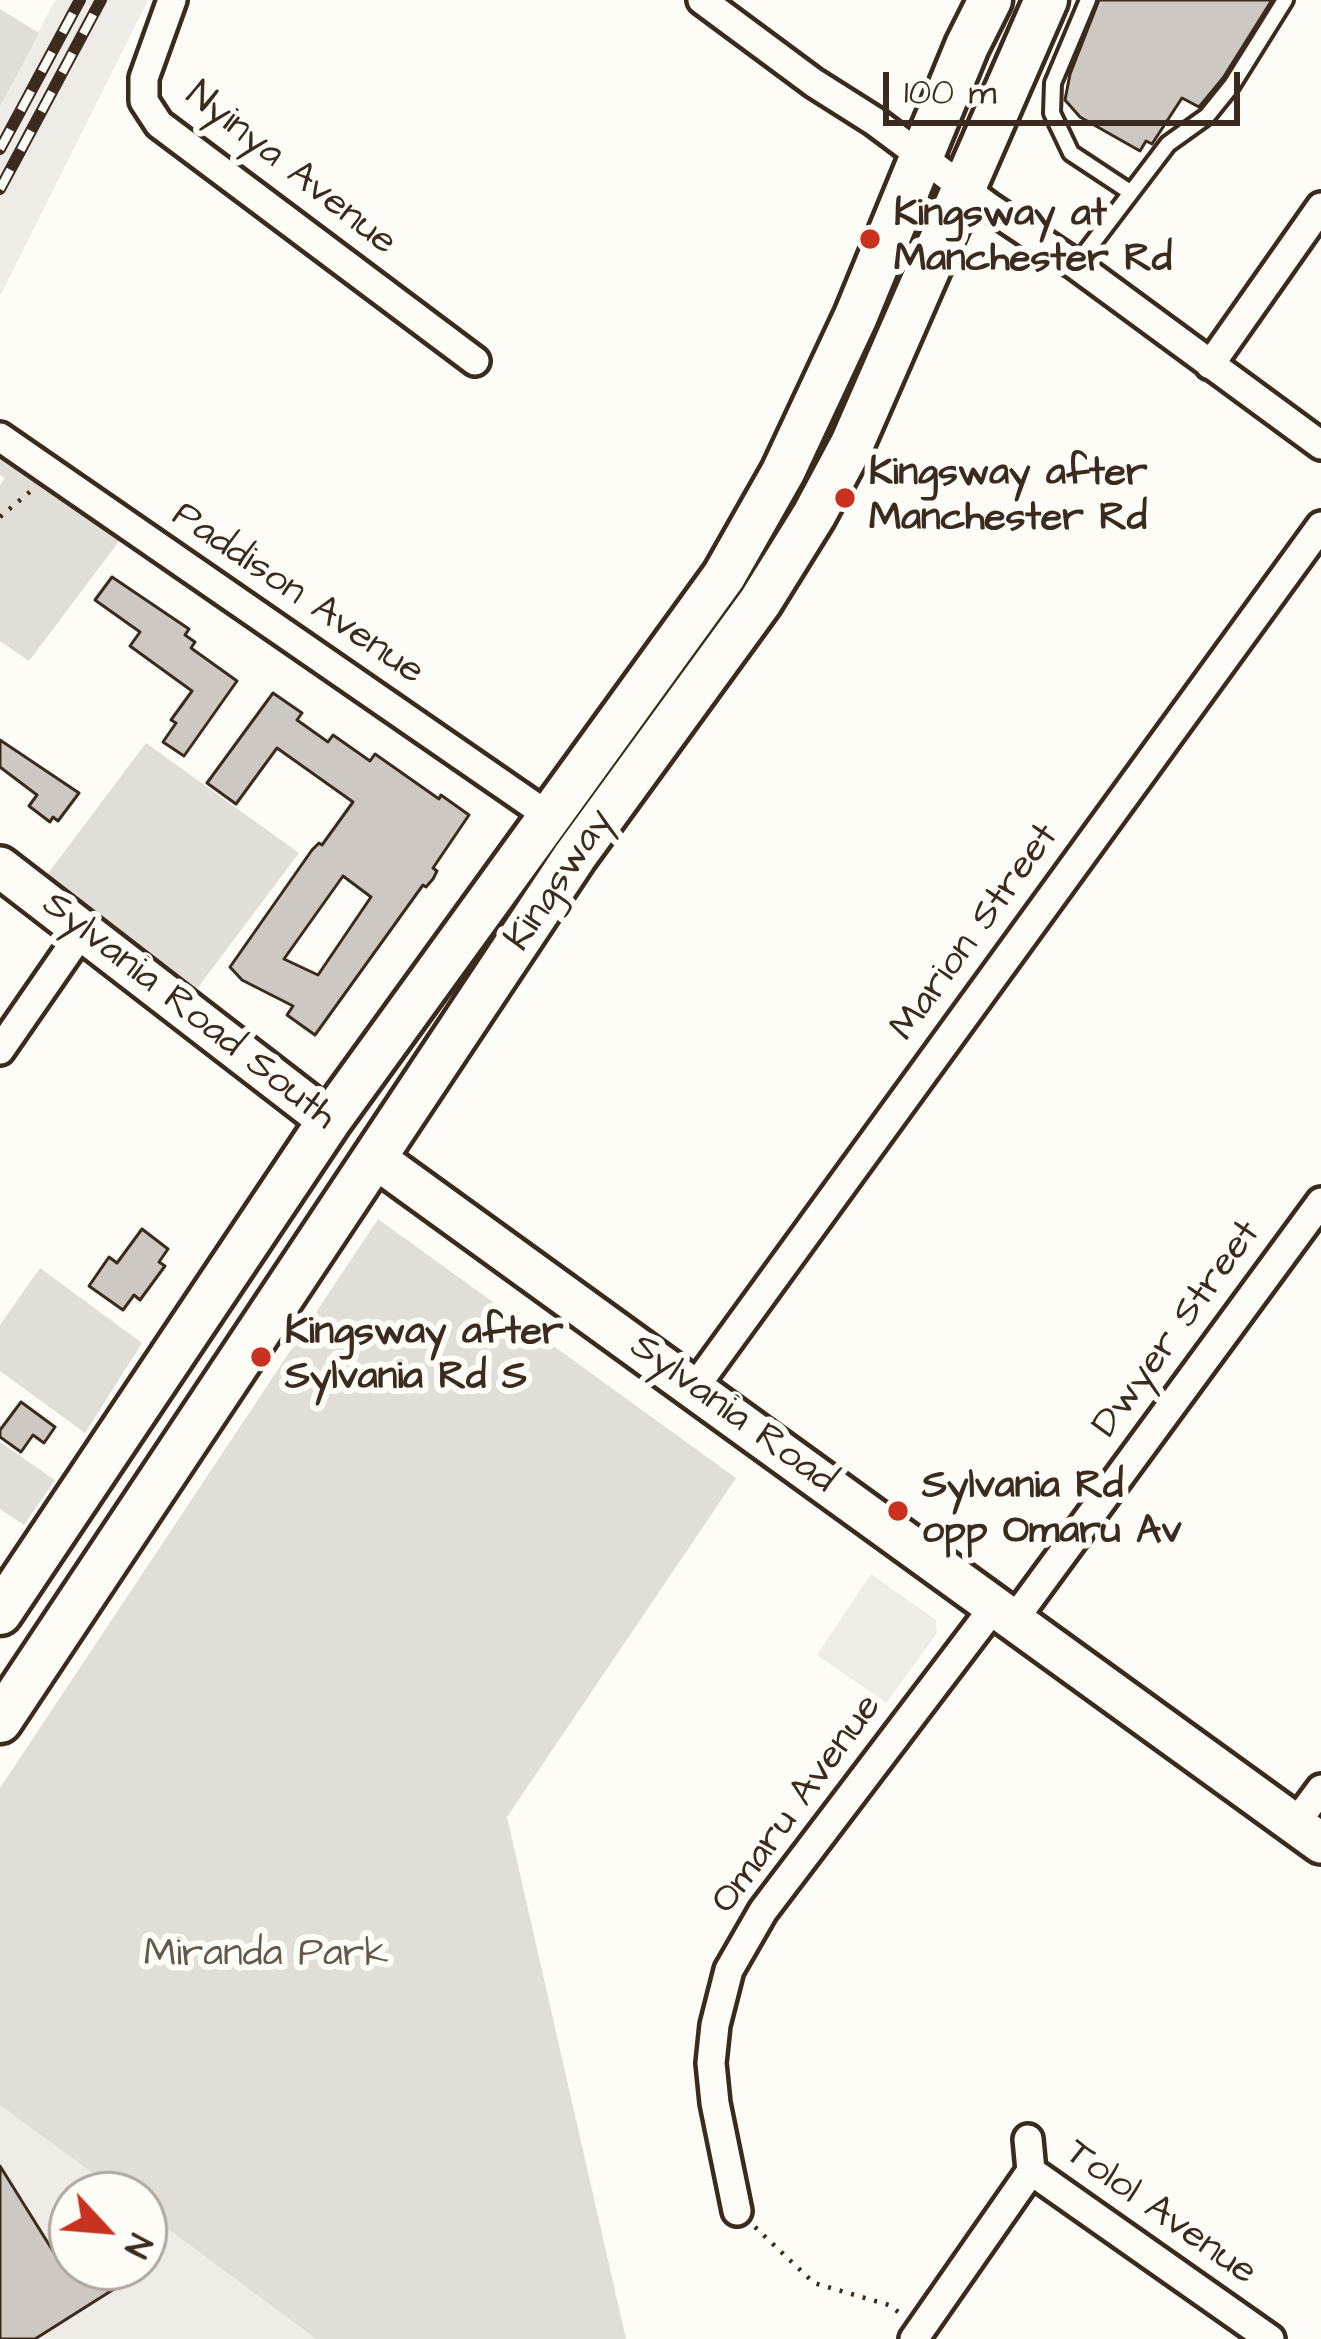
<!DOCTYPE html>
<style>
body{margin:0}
#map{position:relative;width:1321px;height:2339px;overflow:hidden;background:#fdfcf7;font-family:"Architects Daughter",sans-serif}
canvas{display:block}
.north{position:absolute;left:48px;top:2171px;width:120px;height:120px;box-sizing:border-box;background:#fdfcf7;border:3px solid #afa8a0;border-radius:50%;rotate:116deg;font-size:33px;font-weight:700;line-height:48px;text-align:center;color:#3b2a1e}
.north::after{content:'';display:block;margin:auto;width:42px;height:54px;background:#c8321e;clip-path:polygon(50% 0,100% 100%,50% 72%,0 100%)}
.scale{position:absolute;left:883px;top:72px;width:357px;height:54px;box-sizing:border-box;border:6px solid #3b2a1e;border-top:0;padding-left:15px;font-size:36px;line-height:42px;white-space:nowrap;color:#3b2a1e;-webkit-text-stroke:9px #fdfcf7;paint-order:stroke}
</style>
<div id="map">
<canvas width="1321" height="2339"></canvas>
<div class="north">N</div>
<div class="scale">100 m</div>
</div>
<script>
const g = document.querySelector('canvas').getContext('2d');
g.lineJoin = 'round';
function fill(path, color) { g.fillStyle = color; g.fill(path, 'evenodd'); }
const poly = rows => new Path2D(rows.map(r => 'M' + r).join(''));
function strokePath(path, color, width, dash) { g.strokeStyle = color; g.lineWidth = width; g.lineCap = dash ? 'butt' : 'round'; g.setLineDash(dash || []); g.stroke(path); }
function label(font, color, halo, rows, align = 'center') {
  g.font = font + ' "Architects Daughter",sans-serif'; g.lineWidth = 12; g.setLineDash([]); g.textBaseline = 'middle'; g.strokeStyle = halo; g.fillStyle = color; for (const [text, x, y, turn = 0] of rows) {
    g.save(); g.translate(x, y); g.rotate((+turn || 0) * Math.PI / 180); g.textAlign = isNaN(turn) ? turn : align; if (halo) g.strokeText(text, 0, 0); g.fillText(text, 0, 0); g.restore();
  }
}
const built = poly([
 [55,0,148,0,0,296,0,107],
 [871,1574,936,1620,937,1633,886,1703,817,1655],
 [0,2105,122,2195,72,2195,72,2267,144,2267,144,2211,316,2339,0,2339]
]);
const green = poly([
 [0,9,39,33,0,107],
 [0,449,123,536,29,661,0,641,0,485,5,478,0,475],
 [146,743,299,853,184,1006,34,892],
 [378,1219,736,1478,507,1817,626,2339,316,2339,144,2211,144,2195,122,2195,0,2105,0,1788],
 [40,1268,142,1343,85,1433,0,1371,0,1325],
 [0,1442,55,1480,24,1525,0,1509]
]);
const building = poly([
 [1099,0,1272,0,1223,78,1199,107,1182,98,1152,144,1146,141,1140,151,1080,117,1065,100,1070,74,1099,0],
 [112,577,189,629,185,635,195,642,191,648,237,681,184,756,163,742,176,723,171,720,192,691,130,646,140,632,95,600,112,577],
 [273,693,302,713,297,720,328,742,333,735,370,761,375,754,439,799,441,795,469,815,433,868,437,871,433,879,426,887,423,885,315,1035,287,1015,293,1006,242,980,230,967,312,850,319,843,322,845,353,802,277,748,236,804,207,783,273,693],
 [343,876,371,897,318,975,284,959,343,876],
 [0,740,79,793,58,821,53,817,50,822,29,806,37,795,0,767,0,740],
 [142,1229,168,1249,159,1262,165,1266,140,1300,134,1295,123,1310,89,1286,109,1257,117,1263,142,1229],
 [21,1402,55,1427,44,1443,33,1435,21,1452,0,1437,0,1430,21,1402],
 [0,2166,63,2267,112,2267,122,2284,35,2339,0,2339,0,2166]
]);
const path = poly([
 [0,517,32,490],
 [755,2227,814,2283,889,2305,901,2314]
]);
const lane = poly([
 [1088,0,1053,83,1052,113,1071,153,1130,192],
 [1076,265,1168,144,1207,116,1232,85,1285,0]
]);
const street = poly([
 [172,0,144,78,144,101,159,124,475,361],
 [702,0,814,83,874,121,989,207,1076,265,1321,445],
 [1210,365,1321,207],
 [0,437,550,817],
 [0,1050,83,930],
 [695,1387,1321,526],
 [1013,1621,1321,1202],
 [1295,1824,1321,1789],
 [1028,2139,1031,2171,1270,2339],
 [737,2211,715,2103,711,2063,715,2025,729,1970,763,1911,994,1607],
 [914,2339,1031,2171]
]);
const secondary = poly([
 [0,867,329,1121],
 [375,1158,1321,1843]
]);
const primary = poly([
 [0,1613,329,1121,724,576,783,472,856,316,967,46,990,0],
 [0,1721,575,856,760,602,814,515,852,444,1046,0]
]);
const rail = poly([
 [0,149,80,0],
 [0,189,101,0]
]);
const markers = [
 [870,239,12,"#c8321e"],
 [845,498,12,"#c8321e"],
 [261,1357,12,"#c8321e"],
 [898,1511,12,"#c8321e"]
];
const streetNames = [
 ["Nyinya Avenue",290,170,38],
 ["Paddison Avenue",297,595,34],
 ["Kingsway",561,881,-56],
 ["Marion Street",976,933,-54],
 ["Sylvania Road South",188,1012,38],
 ["Dwyer Street",1178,1330,-54],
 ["Sylvania Road",732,1415,36],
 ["Omaru Avenue",798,1805,-54],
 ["Tolol Avenue",1160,2214,35]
];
const poiNames = [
 ["Kingsway at",894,217],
 ["Manchester Rd",894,262],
 ["Kingsway after",869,476],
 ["Manchester Rd",869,521],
 ["Kingsway after",285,1335],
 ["Sylvania Rd S",285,1380],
 ["Sylvania Rd",922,1489],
 ["opp Omaru Av",922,1534]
];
const parkNames = [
 ["Miranda Park",266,1957]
];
fill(built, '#efece7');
fill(green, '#e1ded7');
fill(building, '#cdc8c2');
strokePath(building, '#3b2a1e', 3);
strokePath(lane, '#3b2a1e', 22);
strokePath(street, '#3b2a1e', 36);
strokePath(secondary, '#3b2a1e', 48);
strokePath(primary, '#3b2a1e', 51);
strokePath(path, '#3b2a1e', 4.5, [3, 9]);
strokePath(lane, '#fdfcf7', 14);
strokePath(street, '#fdfcf7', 27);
strokePath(secondary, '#fdfcf7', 39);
strokePath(primary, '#fdfcf7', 42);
strokePath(rail, '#3b2a1e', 12);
strokePath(rail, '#fdfcf7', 8, [22]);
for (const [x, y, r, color] of markers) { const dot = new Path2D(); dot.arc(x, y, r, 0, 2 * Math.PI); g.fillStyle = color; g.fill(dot); strokePath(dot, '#fdfcf7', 4.5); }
label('39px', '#3b2a1e', '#fdfcf7', streetNames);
label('bold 39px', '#3b2a1e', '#fdfcf7', poiNames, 'left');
label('39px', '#64574c', '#fdfcf7', parkNames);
</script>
